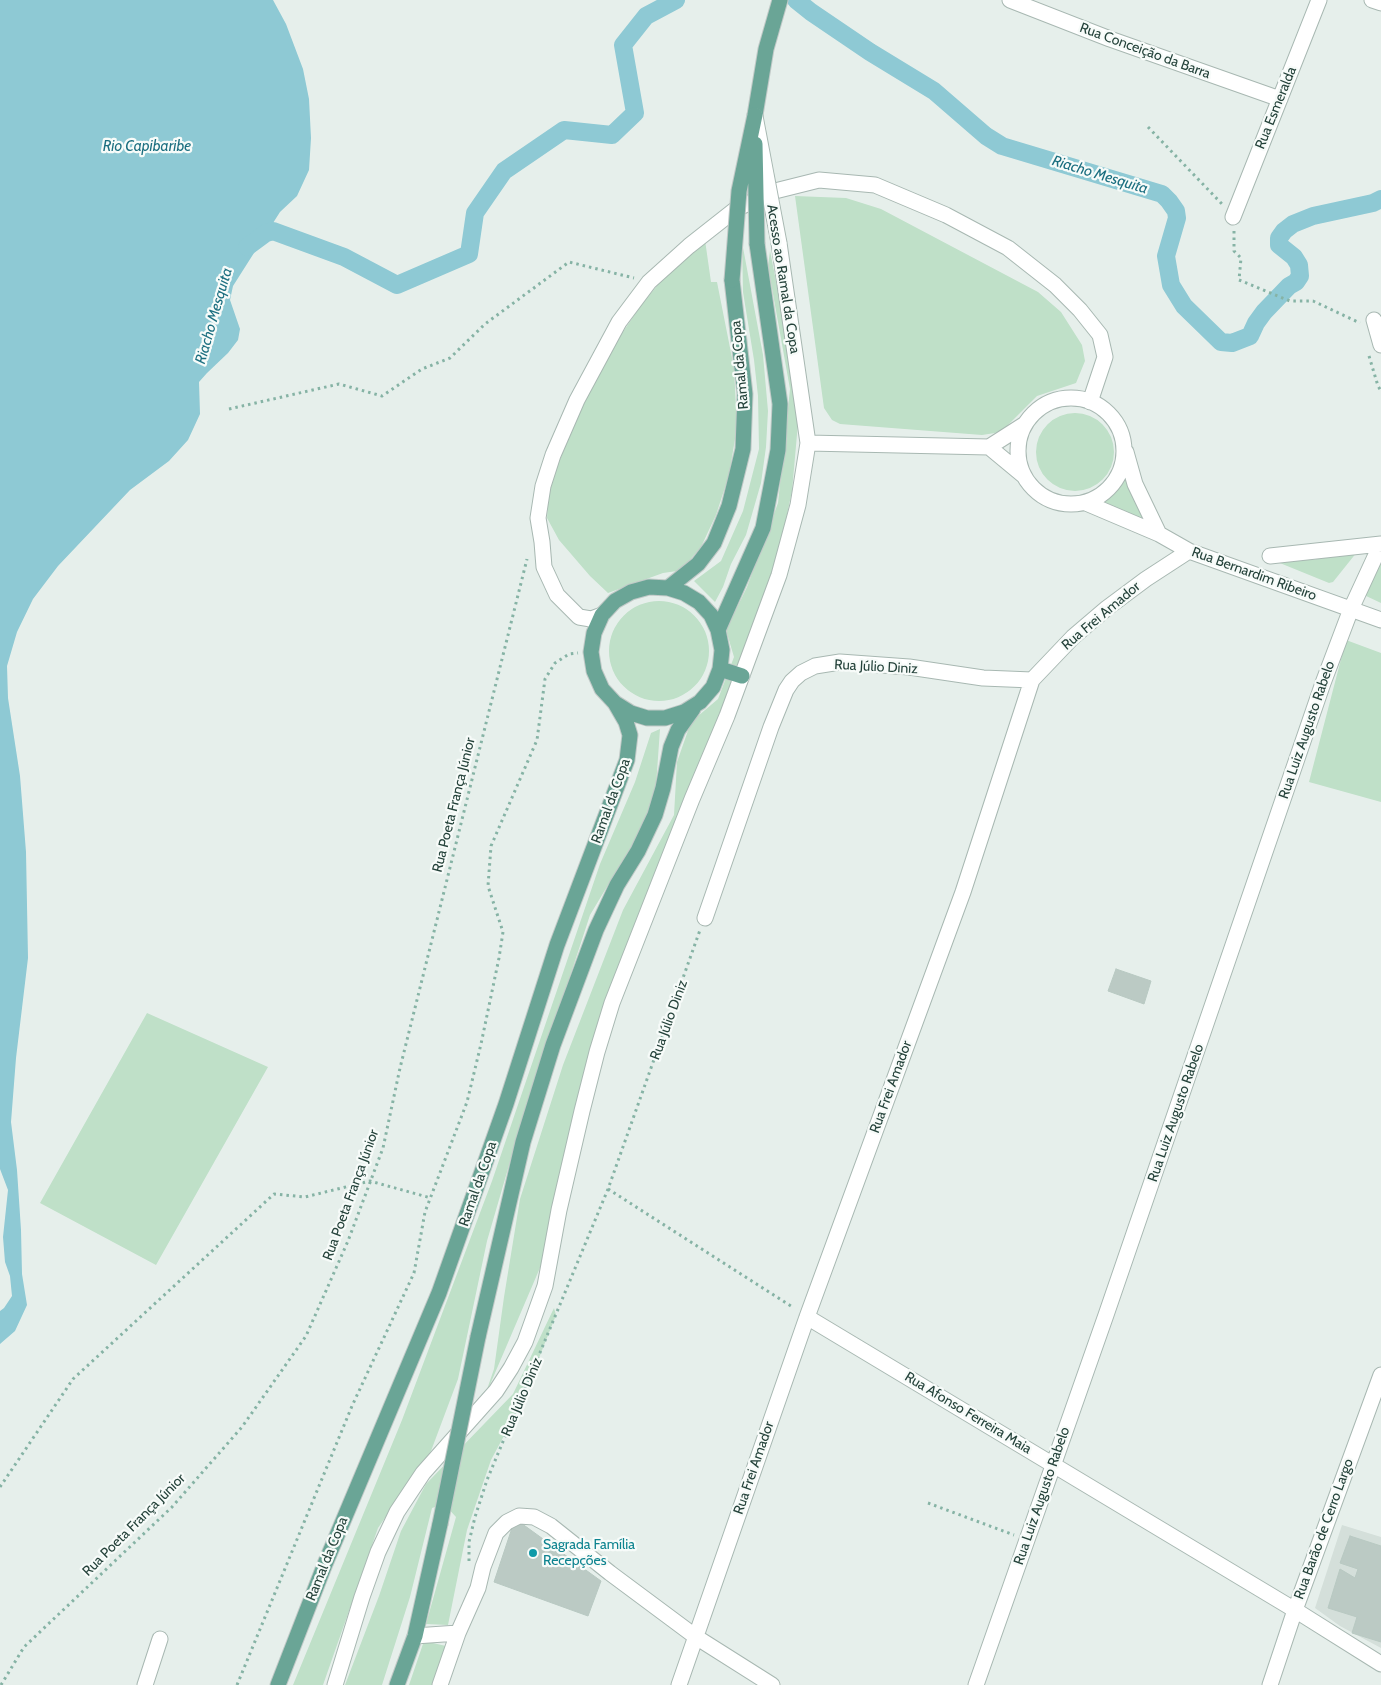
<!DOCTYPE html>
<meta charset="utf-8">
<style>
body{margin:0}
canvas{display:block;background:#e6efeb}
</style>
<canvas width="1381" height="1685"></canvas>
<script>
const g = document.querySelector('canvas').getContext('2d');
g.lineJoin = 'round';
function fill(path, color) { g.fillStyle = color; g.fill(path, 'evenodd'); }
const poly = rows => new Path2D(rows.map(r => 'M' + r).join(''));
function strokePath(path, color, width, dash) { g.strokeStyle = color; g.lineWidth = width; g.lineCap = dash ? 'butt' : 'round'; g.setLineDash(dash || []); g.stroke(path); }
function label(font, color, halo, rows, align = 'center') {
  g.font = font + ' Cabin,sans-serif'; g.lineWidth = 4.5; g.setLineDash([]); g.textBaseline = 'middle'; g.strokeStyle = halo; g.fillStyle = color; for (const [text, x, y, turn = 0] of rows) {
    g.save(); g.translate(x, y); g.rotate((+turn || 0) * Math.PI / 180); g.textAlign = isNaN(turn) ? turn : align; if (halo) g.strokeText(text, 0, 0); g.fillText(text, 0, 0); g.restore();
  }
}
const built = poly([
 [1342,1525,1381,1537,1381,1648,1340,1626,1315,1608]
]);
const green = poly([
 [795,196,846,198,881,209,1038,292,1061,312,1082,345,1085,361,1076,383,1037,396,1005,428,995,433,982,435,840,424,832,420,824,408],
 [705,240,711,282,717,282,734,368,737,427,729,475,716,515,701,547,689,561,677,571,663,573,608,593,590,576,559,540,547,518,549,491,557,467,580,410,618,339,642,304,661,281],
 [742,242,763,355,768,411,766,447,761,483,746,535,731,564,723,587,715,602,694,581,721,561,743,511,759,449,758,396,754,360,743,292],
 [770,251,789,345,798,423,792,491,773,580,636,924,548,1249,483,1401,494,1369,504,1297,520,1199,563,1065,623,910,674,815,677,762,691,722,718,699,734,657,726,630,747,587,778,503,790,389,768,266],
 '1036 452a39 39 0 1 1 78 0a39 39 0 1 1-78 0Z',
 [1124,467,1155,530,1091,503,1104,496,1118,482],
 [1357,552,1333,582,1329,583,1270,559,1279,558,1312,560],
 [1381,558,1381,603,1364,595],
 '609 651a50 50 0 1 1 100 0a50 50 0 1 1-100 0Z',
 [1346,640,1381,653,1381,802,1309,782],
 [660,729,656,786,644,825,590,915,514,1148,487,1241,458,1379,431,1451,378,1528,323,1685,293,1685,402,1420,492,1181,600,864,635,782,651,733],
 [147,1013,268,1067,156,1265,40,1203],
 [554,1308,556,1315,520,1406,491,1460,467,1530,448,1625,426,1624,456,1517,444,1504,432,1508,410,1597,382,1685,345,1685,379,1596,401,1531,426,1484,513,1394],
 [424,1641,446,1646,435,1685,409,1685]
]);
const water = poly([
 [0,0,273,0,286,24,303,69,309,99,311,138,309,170,297,196,280,212,233,286,230,300,240,329,238,340,228,353,207,373,199,382,200,414,188,440,169,461,130,490,58,566,33,599,17,632,7,666,8,698,20,776,26,852,28,958,16,1058,11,1122,17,1170,21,1230,22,1274,27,1305,15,1331,0,1344,0,1311,4,1308,12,1296,10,1276,5,1262,3,1237,8,1190,0,1169]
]);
const canal = poly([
 [796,0,811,12,870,52,934,91,986,136,1002,146,1162,194,1169,201,1176,211,1177,218,1166,256,1171,285,1184,306,1221,342,1232,343,1250,336,1256,323,1264,312,1289,286,1296,282,1300,276,1299,265,1294,257,1279,245,1279,238,1284,231,1293,224,1313,216,1373,203,1381,199],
 [247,247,266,233,273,231,344,257,397,285,469,254,475,213,504,171,564,130,612,135,635,113,623,45,646,16,676,0]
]);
const building = poly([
 [1116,969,1151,981,1144,1004,1108,991,1116,969],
 [521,1523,601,1581,588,1616,494,1582,513,1525,521,1523],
 [1350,1536,1381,1546,1381,1642,1352,1633,1357,1617,1328,1608,1340,1569,1355,1578,1358,1569,1340,1563,1350,1536]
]);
const path = poly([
 [1148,127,1222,204],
 [1234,231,1234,251,1241,258,1239,280,1290,301,1313,301,1360,323],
 [1369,356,1378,386,1381,391],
 [229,409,339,384,382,396,422,369,450,358,485,324,569,262,634,278],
 [608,1189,794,1308],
 [0,1487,73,1379,274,1194,305,1197,370,1181,431,1198],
 [928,1503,1014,1535],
 [469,1561,469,1542,475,1517,487,1480,608,1189,700,930],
 [1,1685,24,1647,172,1507,242,1427,306,1336,348,1241,383,1148,400,1068,527,559],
 [237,1685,352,1406,414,1273,425,1212,467,1102,481,1044,499,958,503,932,488,886,491,846,537,740,545,679,555,663,569,654,578,653]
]);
const minor = poly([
 [1010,0,1110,39,1280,99],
 [1372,0,1381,3],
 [1233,217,1319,0],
 [1374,320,1381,345],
 '1018 451a53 53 0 1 1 106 0a53 53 0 1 1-106 0Z',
 [808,443,989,447,1025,424],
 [989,447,1024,476],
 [1126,452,1135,484,1159,534],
 [1086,503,1159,534,1189,551,1381,620],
 [1270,556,1381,544],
 [602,615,591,619,579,617,557,595,544,567,542,542,538,518,543,486,553,455,577,400,619,322,649,282,689,246,736,209,775,191,819,180,875,185,946,215,1008,248,1055,285,1080,310,1100,335,1105,357,1090,402],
 [705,918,771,727,786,690,792,681,801,673,815,666,840,662,909,667,983,678,1032,680],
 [807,1317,1295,1610,1381,1664],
 [415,1636,458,1633],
 [145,1685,160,1639],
 [335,1685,362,1597,378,1552,397,1512,423,1473,496,1391,511,1368,525,1342,545,1286,559,1210,582,1111,597,1052,612,1003,692,799,727,716,779,575,798,505,808,443,779,243],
 [440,1685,458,1633,478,1588,483,1567,496,1533,507,1522,519,1516,534,1517,551,1526,610,1573,696,1637,772,1685],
 [679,1685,807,1317,963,892,1032,680,1073,637,1107,608,1146,579,1189,551],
 [976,1685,1106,1315,1323,683,1351,609,1381,544],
 [1270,1685,1295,1610,1381,1375]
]);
const major = poly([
 [755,115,766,49,780,0],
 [668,588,698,564,714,543,729,506,743,449,745,394,732,280],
 [718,630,763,528,778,450,780,404,757,244],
 [720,669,742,676],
 [478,1337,523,1142,553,1045,596,930,617,885,638,851,655,815,663,788,671,747,678,730,693,709],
 [278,1685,325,1564,439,1293,506,1104,557,945,627,760,630,735,626,722,615,703,602,689,594,671,591,652,594,633,602,615,615,601,631,592,649,587,668,588,684,593,699,602,711,615,718,630,722,650,720,669,713,687,700,702,684,712,665,718,647,718,631,713,615,703],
 [397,1685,415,1636,440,1524]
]);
const minorBridge = poly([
 [755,116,779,243]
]);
const majorBridge = poly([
 [755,144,757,244],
 [732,280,739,191,755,115],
 [440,1524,478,1337]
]);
const markers = [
 [533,1553,5,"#0f9aa8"]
];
const streetNames = [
 ["Rua Conceição da Barra",1145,51,20],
 ["Rua Esmeralda",1276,108,-68],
 ["Acesso ao Ramal da Copa",783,279,81],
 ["Ramal da Copa",740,365,-95],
 ["Rua Bernardim Ribeiro",1254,574,20],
 ["Rua Frei Amador",1101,616,-40],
 ["Rua Júlio Diniz",876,667,3],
 ["Rua Luiz Augusto Rabelo",1307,730,-71],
 ["Ramal da Copa",611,801,-70],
 ["Rua Poeta França Júnior",454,805,-76],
 ["Rua Júlio Diniz",669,1020,-70],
 ["Rua Frei Amador",891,1087,-70],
 ["Rua Luiz Augusto Rabelo",1176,1113,-71],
 ["Ramal da Copa",478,1184,-71],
 ["Rua Poeta França Júnior",351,1195,-70],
 ["Rua Júlio Diniz",522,1397,-67],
 ["Rua Afonso Ferreira Maia",968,1413,31],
 ["Rua Frei Amador",754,1468,-71],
 ["Rua Luiz Augusto Rabelo",1042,1496,-71],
 ["Rua Poeta França Júnior",134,1525,-45],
 ["Rua Barão de Cerro Largo",1324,1529,-70],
 ["Ramal da Copa",327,1559,-68]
];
const cultureNames = [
 ["Sagrada Família",543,1545],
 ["Recepções",543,1561]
];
const waterNames = [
 ["Rio Capibaribe",147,147],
 ["Riacho Mesquita",1100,175,17],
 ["Riacho Mesquita",214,316,-74]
];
fill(built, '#d4dfda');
fill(green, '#bfe0c8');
fill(water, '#8ec9d4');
strokePath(canal, '#8ec9d4', 18);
fill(building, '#bbcac4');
strokePath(building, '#b8c9c2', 1);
strokePath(minor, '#a8b8b2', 17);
strokePath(major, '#c2cac8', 17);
strokePath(path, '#86b3a5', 3, [2.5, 4]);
strokePath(minor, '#fff', 15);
strokePath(major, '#6aa596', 15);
strokePath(minorBridge, '#a8b8b2', 17, []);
strokePath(majorBridge, '#c2cac8', 17, []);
strokePath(minorBridge, '#fff', 15);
strokePath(majorBridge, '#6aa596', 15);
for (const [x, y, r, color] of markers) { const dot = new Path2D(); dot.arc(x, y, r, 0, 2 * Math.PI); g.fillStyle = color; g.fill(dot); strokePath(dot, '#f7fbf9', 2); }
label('14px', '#24423a', '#f7fbf9', streetNames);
label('14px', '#0d838f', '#f7fbf9', cultureNames, 'left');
label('italic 15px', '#1c6f80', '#f7fbf9', waterNames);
</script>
